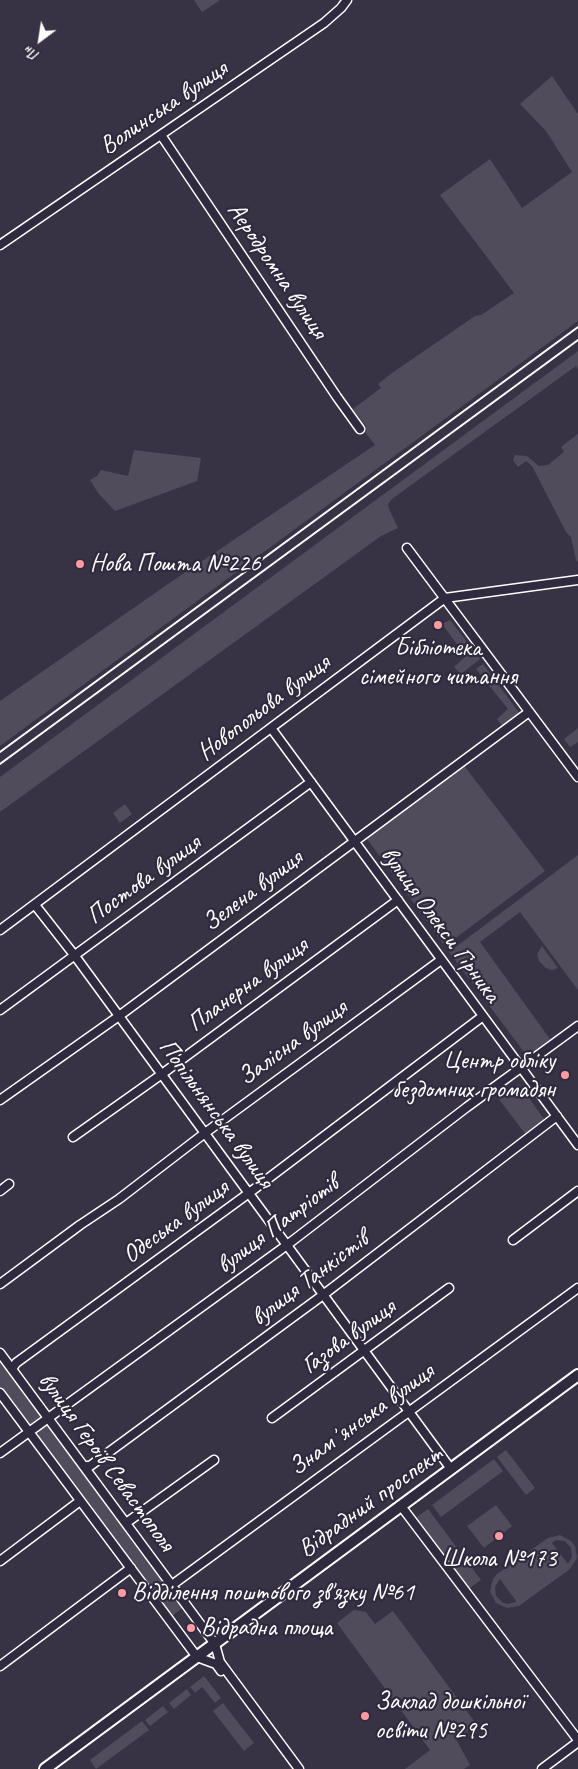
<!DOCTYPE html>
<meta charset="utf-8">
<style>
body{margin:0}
#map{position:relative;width:578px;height:1769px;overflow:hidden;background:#373345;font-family:Caveat,sans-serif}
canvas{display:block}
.north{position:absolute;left:15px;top:15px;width:50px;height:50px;-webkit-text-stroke:4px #2f2a3d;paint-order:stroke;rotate:211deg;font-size:14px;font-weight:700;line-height:20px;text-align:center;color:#fff}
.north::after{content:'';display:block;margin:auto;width:18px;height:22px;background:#fff;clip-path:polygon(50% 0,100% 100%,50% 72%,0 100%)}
</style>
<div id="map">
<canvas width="578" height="1769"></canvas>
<div class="north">Пн</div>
</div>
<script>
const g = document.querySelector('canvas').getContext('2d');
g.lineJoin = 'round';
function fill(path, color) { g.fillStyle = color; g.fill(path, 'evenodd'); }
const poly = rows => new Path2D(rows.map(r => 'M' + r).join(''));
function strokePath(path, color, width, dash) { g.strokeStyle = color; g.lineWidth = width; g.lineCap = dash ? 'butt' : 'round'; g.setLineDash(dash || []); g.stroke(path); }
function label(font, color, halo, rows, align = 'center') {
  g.font = font + ' Caveat,sans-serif'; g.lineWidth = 4.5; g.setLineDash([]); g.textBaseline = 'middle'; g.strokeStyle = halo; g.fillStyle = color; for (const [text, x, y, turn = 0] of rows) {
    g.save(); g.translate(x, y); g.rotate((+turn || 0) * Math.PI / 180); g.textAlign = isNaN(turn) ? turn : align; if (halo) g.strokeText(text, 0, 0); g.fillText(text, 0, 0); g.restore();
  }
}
const green = poly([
 [194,0,220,0,202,12],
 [552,76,578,114,578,321,0,746,0,701,168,584,375,445,365,432,366,426,353,409,381,388,378,384,392,373,475,316,481,315,514,293,440,195,490,159,522,208,572,172,546,131,520,104],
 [578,351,578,369,576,366,392,499,388,504,389,509,398,528,381,536,0,812,0,777],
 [578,434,578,562,576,560,571,537,566,532,532,466,526,461,518,467,513,460,515,455,527,456,539,466,548,465,564,452,561,447],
 [134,450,201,458,197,481,115,511,98,493,90,480,97,476,101,470,128,476],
 [450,620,480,659,461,674,454,667,466,656,442,624],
 [483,664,520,714,503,727,497,719,508,709,476,669],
 [578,728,578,742,570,747,564,739],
 [462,763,545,871,445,946,365,836],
 [125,804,132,814,120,823,113,813],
 [578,855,578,990,520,912,480,942,550,1039,527,1056,449,952],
 [542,946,558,968,552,970,546,968,539,961,537,954],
 [519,1084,546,1122,527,1136,498,1098],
 [0,1358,41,1412,39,1421,34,1424,28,1424,0,1390],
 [47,1426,50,1427,185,1606,172,1616,38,1439,39,1430],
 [506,1450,535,1488,526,1495,497,1457],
 [494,1459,503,1471,441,1517,432,1505],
 [496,1505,512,1526,484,1548,467,1526],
 [428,1509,481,1580,467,1590,414,1519],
 [560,1535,571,1541,575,1546,577,1558,570,1569,519,1606,507,1608,496,1603,490,1591,493,1579,497,1574,548,1538],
 [556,1540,565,1541,571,1548,572,1557,568,1564,552,1543],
 [500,1579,516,1601,516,1602,507,1604,503,1603,496,1596,495,1587],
 [354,1610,366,1612,375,1624,393,1611,477,1725,456,1739,470,1765,464,1769,405,1769,430,1750,337,1623],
 [204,1676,221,1698,215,1703,202,1687,195,1693,190,1687],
 [187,1689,191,1695,174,1709,169,1703],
 [223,1703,254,1743,244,1751,213,1711],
 [163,1706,168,1712,150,1726,145,1720],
 [142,1721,149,1730,96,1769,90,1760]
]);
const minor = poly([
 [161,135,337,397,360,429],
 [0,245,324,23,341,8,347,0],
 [407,548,578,777],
 [271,728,578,1145],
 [35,905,75,956,451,1469],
 [0,930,445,598,578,580],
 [0,1010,311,782],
 [0,1100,119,1016,529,712],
 [73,1137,162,1074,398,900],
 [0,1191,9,1184],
 [513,1240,578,1191],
 [0,1284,80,1225,119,1199,205,1133,441,960],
 [0,1353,215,1644,220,1662,299,1769],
 [12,1369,16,1363,249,1193,483,1016],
 [0,1393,197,1657,216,1664,221,1671],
 [272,1418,449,1288],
 [0,1453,287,1245,467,1107,578,1026],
 [84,1466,90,1466,323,1295,557,1116],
 [401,1506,578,1740],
 [126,1523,214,1460],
 [0,1561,80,1501],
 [172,1585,578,1288],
 [0,1666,131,1568],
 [542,1769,578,1742]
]);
const major = poly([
 [45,1769,578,1375]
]);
const rail = poly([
 [0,752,578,327],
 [0,764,578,340]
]);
const markers = [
 [80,564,5,"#ff9aa2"],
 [438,625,5,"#ff9aa2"],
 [565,1075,5,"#ff9aa2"],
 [499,1536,5,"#ff9aa2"],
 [122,1593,5,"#ff9aa2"],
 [191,1628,5,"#ff9aa2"],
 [365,1716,5,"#ff9aa2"]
];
const streetNames = [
 ["Волинська вулиця",164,108,-34],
 ["Аеродромна вулиця",277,271,56],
 ["Новопольова вулиця",264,708,-37],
 ["Постова вулиця",144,880,-36],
 ["Зелена вулиця",253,891,-37],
 ["вулиця Олекси Гірника",440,925,54],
 ["Планерна вулиця",248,985,-36],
 ["Залісна вулиця",293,1043,-36],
 ["Попільнянська вулиця",216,1114,54],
 ["Одеська вулиця",176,1222,-36],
 ["вулиця Патріотів",278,1225,-37],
 ["вулиця Танкістів",310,1279,-37],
 ["Газова вулиця",349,1337,-36],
 ["Знамʼянська вулиця",362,1420,-36],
 ["вулиця Героїв Севастополя",106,1462,54],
 ["Відрадний проспект",371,1502,-36]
];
const poiNames = [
 ["Нова Пошта №226",90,564],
 ["Бібліотека",438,648,"center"],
 ["сімейного читання",438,677,"center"],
 ["Центр обліку",555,1061,"right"],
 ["бездомних громадян",555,1090,"right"],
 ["Школа №173",499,1559,"center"],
 ["Відділення поштового зв'язку №61",132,1593],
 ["Відрадна площа",201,1628],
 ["Заклад дошкільної",375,1702],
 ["освіти №295",375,1731]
];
fill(green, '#514c5c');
strokePath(minor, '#fff', 11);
strokePath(major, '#fff', 14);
strokePath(minor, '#2f2a3d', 8);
strokePath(major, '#2f2a3d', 10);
strokePath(rail, '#fff', 2);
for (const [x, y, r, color] of markers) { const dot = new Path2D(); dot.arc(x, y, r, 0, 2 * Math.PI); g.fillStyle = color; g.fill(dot); strokePath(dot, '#2f2a3d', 2); }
label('25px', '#fff', '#2f2a3d', streetNames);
label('25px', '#fff', '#2f2a3d', poiNames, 'left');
</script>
